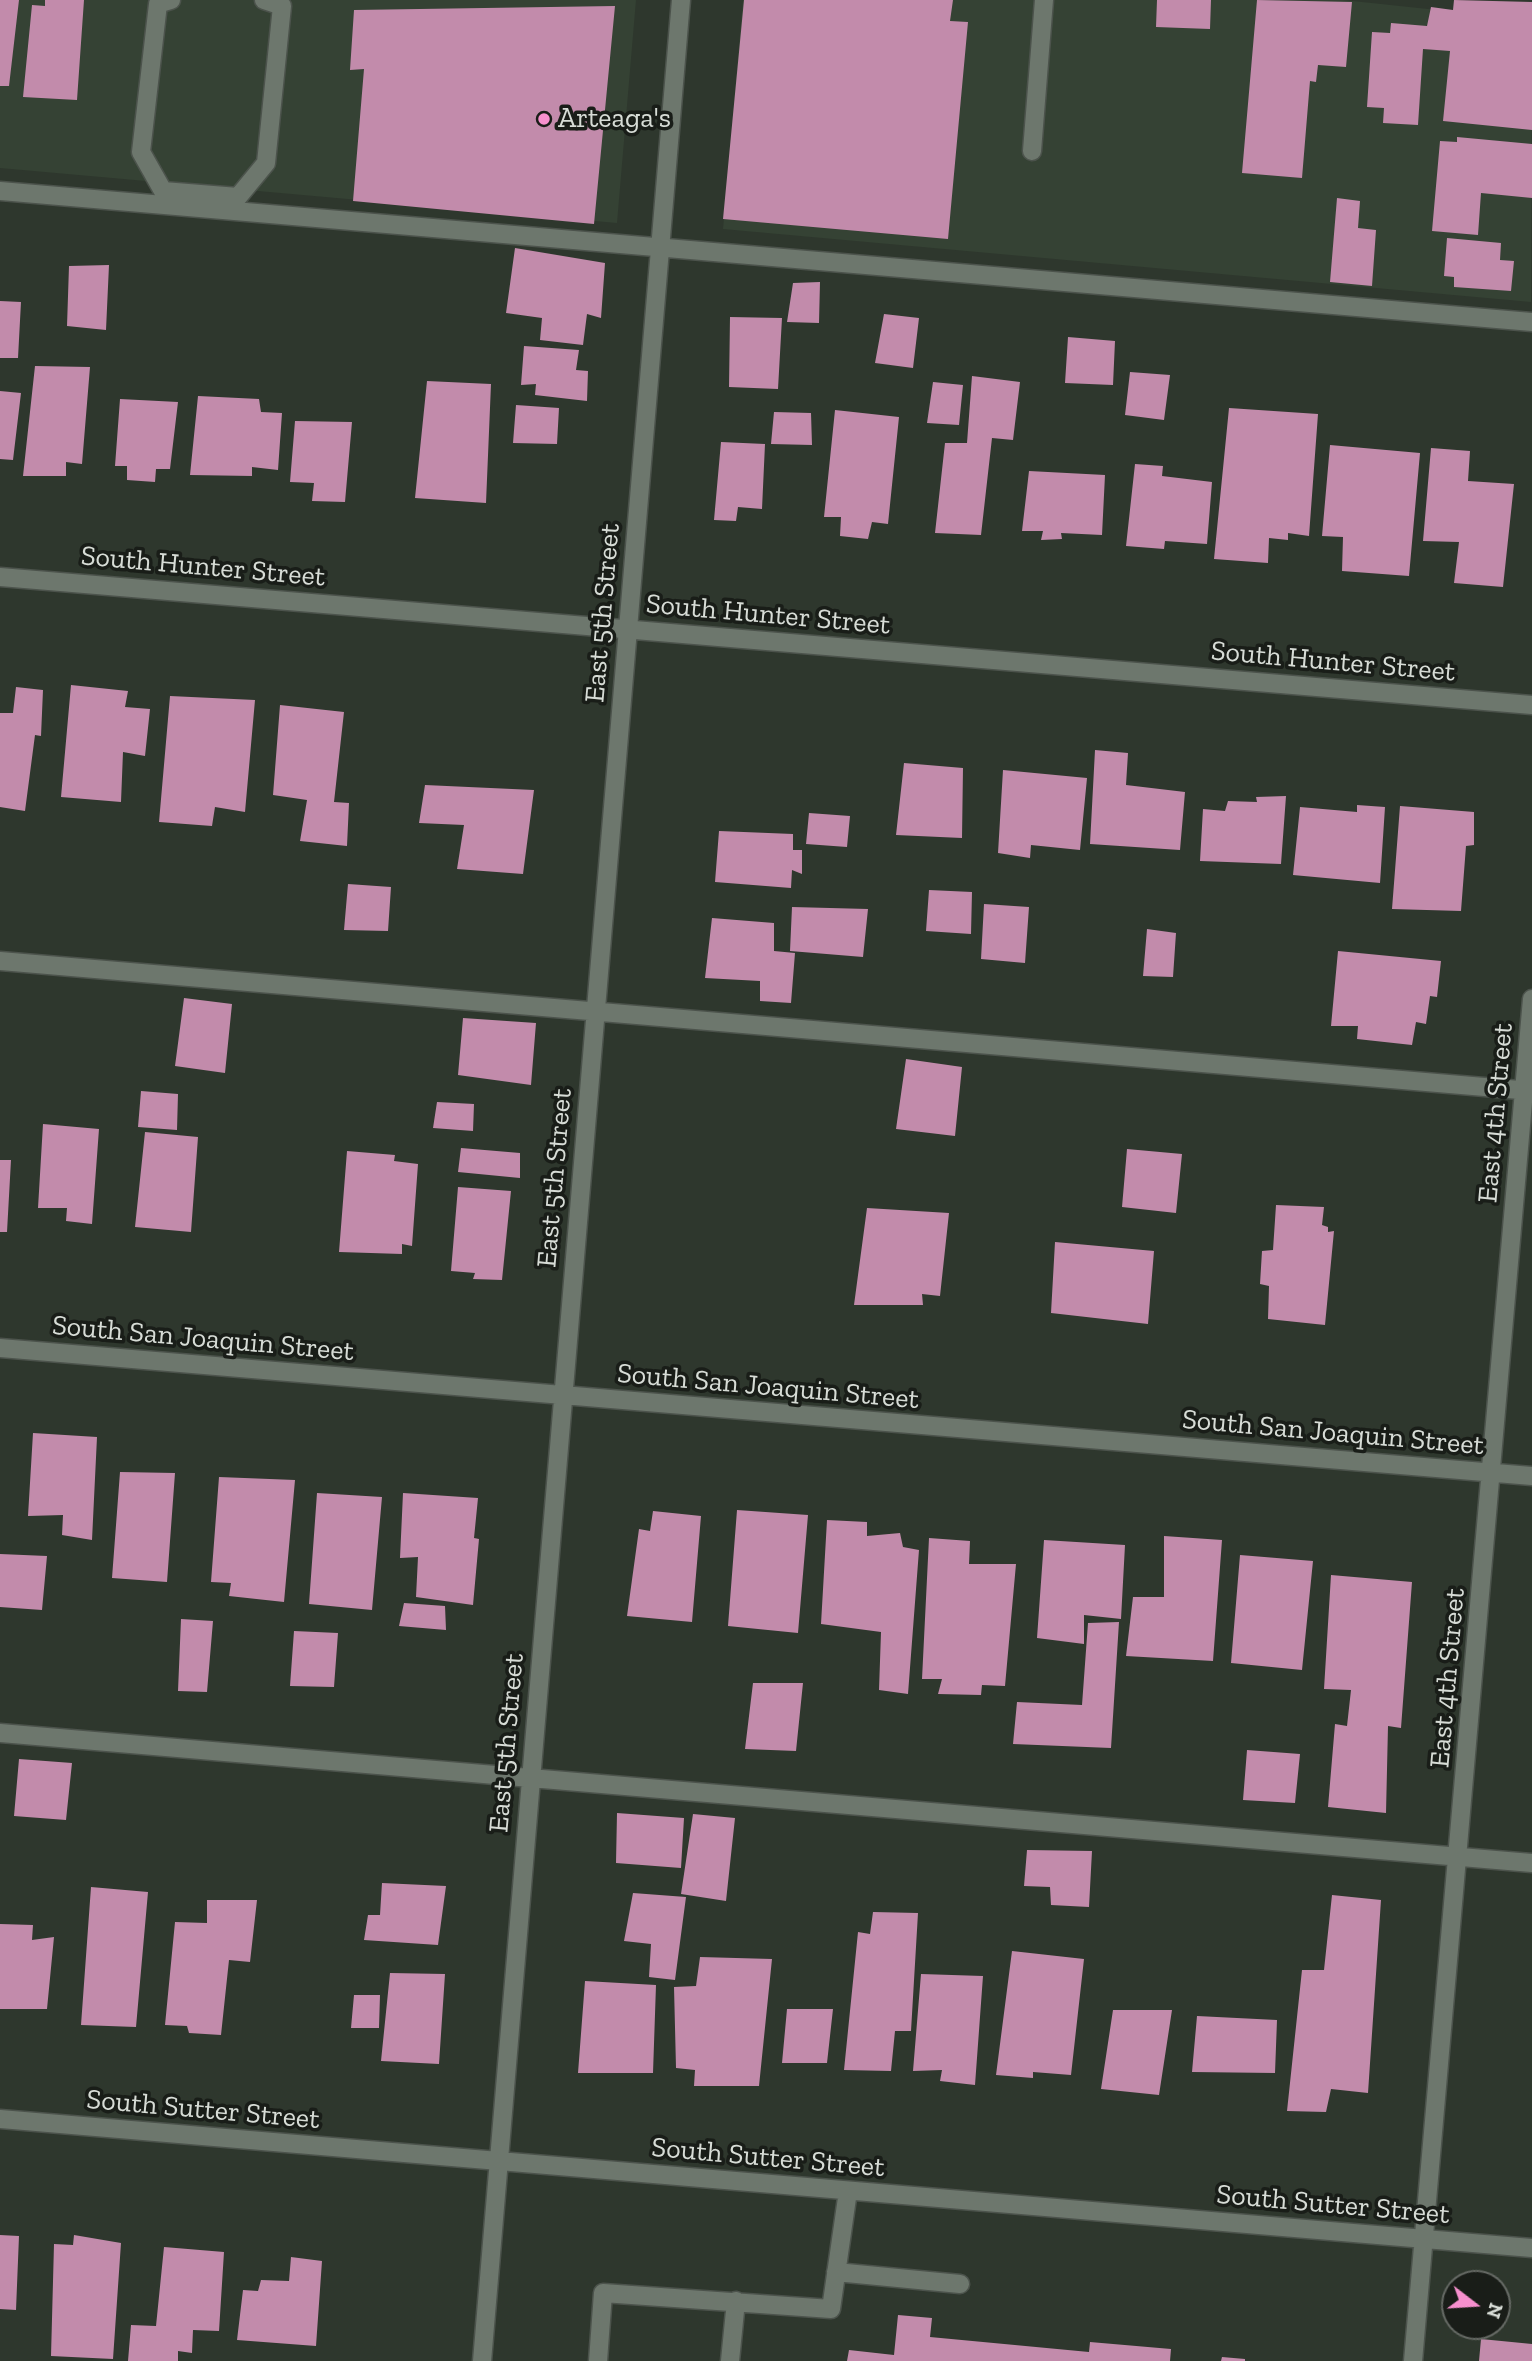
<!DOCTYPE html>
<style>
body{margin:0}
#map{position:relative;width:1532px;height:2361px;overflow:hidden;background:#2e372d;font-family:"Zilla Slab",serif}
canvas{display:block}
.north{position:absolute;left:1441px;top:2270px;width:70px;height:70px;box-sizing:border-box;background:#191d18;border:2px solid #656964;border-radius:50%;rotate:107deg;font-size:19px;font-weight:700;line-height:28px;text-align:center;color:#d7dcd6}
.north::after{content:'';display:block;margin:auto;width:24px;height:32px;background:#f790ce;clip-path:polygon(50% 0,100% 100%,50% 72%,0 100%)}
</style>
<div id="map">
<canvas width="1532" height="2361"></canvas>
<div class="north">N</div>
</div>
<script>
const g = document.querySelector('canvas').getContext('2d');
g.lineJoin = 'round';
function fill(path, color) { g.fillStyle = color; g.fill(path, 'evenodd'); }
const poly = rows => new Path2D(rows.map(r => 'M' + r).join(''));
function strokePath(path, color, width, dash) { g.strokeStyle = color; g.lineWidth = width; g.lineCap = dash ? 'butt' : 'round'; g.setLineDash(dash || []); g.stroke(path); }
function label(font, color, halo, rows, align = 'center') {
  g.font = font + ' "Zilla Slab",serif'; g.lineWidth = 7; g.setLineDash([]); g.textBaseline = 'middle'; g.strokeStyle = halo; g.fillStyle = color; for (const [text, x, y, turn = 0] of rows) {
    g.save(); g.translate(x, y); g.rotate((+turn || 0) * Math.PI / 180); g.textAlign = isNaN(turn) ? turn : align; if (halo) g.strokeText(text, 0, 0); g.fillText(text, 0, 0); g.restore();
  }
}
const built = poly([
 [0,0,636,0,617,223,0,168],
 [743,0,1343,0,1532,20,1531,302,723,229]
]);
const building = poly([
 [0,0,19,0,9,86,0,86],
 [45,0,84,0,77,100,23,97,32,5,45,6],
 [744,0,953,0,950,21,968,22,948,239,723,219],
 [1157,0,1211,0,1210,29,1156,27],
 [1257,0,1352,2,1346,67,1318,65,1316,82,1310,81,1302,178,1242,173],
 [1454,0,1532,2,1532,130,1443,121,1450,51,1423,49,1418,125,1383,123,1384,108,1367,107,1372,32,1390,33,1391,23,1427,26,1431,7,1453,10],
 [615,6,594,224,353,201,364,69,350,70,354,10],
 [1457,137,1532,144,1532,198,1481,193,1478,235,1432,231,1440,141,1457,142],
 [1337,198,1360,201,1358,228,1376,230,1372,286,1330,282],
 [1447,238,1501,243,1500,260,1514,261,1511,291,1454,287,1454,277,1444,276],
 [515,248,605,263,601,318,587,314,583,345,540,340,542,318,506,313],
 [109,265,106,330,67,326,69,266],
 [820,282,819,323,787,322,793,283],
 [0,301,21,302,18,358,0,358],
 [884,314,919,318,913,368,875,363],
 [730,317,782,318,778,389,729,387],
 [1068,337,1115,341,1113,385,1065,383],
 [524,346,579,350,576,370,588,371,587,401,535,395,536,384,521,385],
 [35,366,90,367,82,464,66,462,66,476,23,476],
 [1130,372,1170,375,1164,420,1125,415],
 [972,376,1020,382,1013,440,992,438,981,535,935,533,945,443,967,443],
 [427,381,491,384,486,503,415,498],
 [933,382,963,385,959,425,927,423],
 [0,391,21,393,13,460,0,459],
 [198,396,259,399,261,412,282,413,278,470,252,467,252,476,190,475],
 [120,399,178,402,170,469,156,469,155,482,127,480,127,466,115,466],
 [516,405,559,408,557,444,513,443],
 [1229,408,1318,414,1309,536,1288,533,1288,540,1269,538,1268,563,1214,559],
 [835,410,899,417,888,524,872,522,868,539,840,536,841,517,824,517],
 [774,412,811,413,812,445,771,444],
 [295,421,352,422,345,502,312,501,314,483,290,482],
 [721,442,765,444,762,509,738,507,736,521,714,520],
 [1330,445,1420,453,1409,576,1342,571,1343,537,1322,536],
 [1431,448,1470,451,1468,481,1514,484,1503,587,1454,583,1459,542,1423,541],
 [1135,464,1163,466,1162,476,1212,482,1207,544,1165,541,1164,549,1126,546],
 [1029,471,1105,475,1102,535,1061,533,1062,539,1041,540,1043,531,1022,531],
 [71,685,128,691,125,707,150,709,145,756,123,752,121,802,61,797],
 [16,687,43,690,41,736,35,735,25,811,0,807,0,713,13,713],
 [170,696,255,700,245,812,215,807,212,826,159,822],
 [280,705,344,712,334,802,349,803,347,846,300,841,307,800,273,795],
 [1095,750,1128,753,1126,785,1185,792,1180,850,1090,844],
 [904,763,963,768,962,838,896,835],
 [1003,770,1087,778,1080,850,1031,845,1030,858,998,853],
 [425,785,534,790,523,874,457,869,464,825,419,823],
 [1286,796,1281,864,1200,861,1203,809,1225,811,1228,801,1257,802,1256,797],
 [1357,805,1385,807,1380,883,1293,875,1300,807,1357,812],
 [1400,806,1474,812,1474,845,1466,846,1461,911,1392,909],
 [809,813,850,816,847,847,806,844],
 [719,831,793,834,793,850,802,850,802,874,792,870,791,888,715,882],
 [348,884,391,887,388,931,344,930],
 [929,890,972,892,971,934,926,931],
 [984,904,1029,907,1025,963,981,959],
 [792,907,868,909,863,957,790,951],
 [712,918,774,923,774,951,795,953,791,1003,760,1001,760,981,705,978],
 [1147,929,1176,933,1173,977,1143,976],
 [1338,951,1441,961,1437,997,1430,996,1426,1024,1416,1022,1412,1045,1357,1039,1358,1026,1331,1026],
 [184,998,232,1004,225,1073,175,1066],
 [463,1018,536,1023,531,1085,458,1075],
 [906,1059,962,1067,955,1136,896,1129],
 [141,1091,178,1094,177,1130,138,1127],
 [437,1102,474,1104,473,1131,433,1128],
 [43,1124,99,1129,92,1224,66,1221,67,1208,38,1208],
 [145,1132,198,1137,191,1232,135,1227],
 [461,1148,520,1153,520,1178,458,1172],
 [1127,1149,1182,1154,1176,1213,1122,1207],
 [347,1151,395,1155,394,1161,418,1164,412,1246,402,1244,402,1254,339,1252],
 [0,1160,11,1160,7,1232,0,1232],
 [458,1187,511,1191,502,1280,473,1279,475,1273,451,1271],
 [1276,1205,1324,1207,1322,1225,1328,1227,1328,1232,1334,1231,1325,1325,1268,1319,1269,1286,1260,1284,1262,1251,1273,1250],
 [867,1208,949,1213,940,1296,922,1294,923,1305,854,1305],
 [1055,1242,1154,1251,1148,1324,1051,1313],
 [33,1433,97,1437,92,1540,62,1535,63,1515,28,1516],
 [120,1472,175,1473,167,1582,112,1578],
 [219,1477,295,1480,284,1602,229,1596,231,1583,211,1582],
 [317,1493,382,1497,372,1610,309,1604],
 [403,1493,478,1498,474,1538,479,1539,473,1605,416,1597,418,1557,400,1558],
 [737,1510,808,1515,798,1633,728,1626],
 [653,1511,701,1516,692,1622,627,1616,639,1529,650,1531],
 [827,1520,867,1522,867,1536,900,1533,903,1547,919,1550,908,1694,879,1690,881,1632,821,1624],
 [1164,1536,1222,1540,1213,1661,1126,1656,1133,1597,1164,1597],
 [929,1538,970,1541,969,1564,1016,1564,1005,1686,982,1685,981,1695,938,1694,942,1679,922,1679],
 [1044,1540,1125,1545,1121,1619,1084,1615,1084,1644,1037,1638],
 [0,1554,47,1556,42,1610,0,1607],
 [1240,1555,1313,1561,1302,1670,1231,1663],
 [1331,1575,1412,1582,1401,1728,1388,1726,1386,1813,1328,1807,1335,1724,1347,1726,1351,1690,1324,1689],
 [404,1603,445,1606,446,1630,399,1626],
 [181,1619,213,1621,207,1692,178,1691],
 [1119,1622,1111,1748,1013,1744,1017,1702,1082,1705,1088,1623],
 [294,1631,338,1633,334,1687,290,1686],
 [753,1683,803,1683,796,1751,745,1749],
 [1247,1750,1300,1754,1295,1803,1243,1800],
 [19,1759,72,1763,66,1820,14,1816],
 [617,1813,684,1818,681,1868,616,1863],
 [693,1814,735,1818,726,1901,681,1894],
 [1027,1850,1092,1851,1089,1907,1051,1905,1050,1887,1024,1886],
 [382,1883,446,1886,438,1945,364,1940,368,1915,380,1915],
 [91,1887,148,1892,136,2027,81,2025],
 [633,1893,686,1897,675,1980,649,1977,651,1944,624,1941],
 [1332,1895,1381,1900,1368,2093,1331,2089,1326,2112,1287,2111,1302,1970,1324,1970],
 [207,1900,257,1900,250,1962,229,1960,221,2035,189,2033,187,2026,165,2025,175,1922,207,1923],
 [873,1912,918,1913,911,2031,895,2031,891,2071,844,2070,858,1932,870,1934],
 [0,1924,33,1925,32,1940,54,1937,47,2009,0,2009],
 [1012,1951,1084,1959,1071,2075,1033,2072,1033,2078,996,2075],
 [700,1957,772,1959,759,2086,694,2086,695,2070,676,2068,674,1987,696,1986],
 [390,1973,445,1974,439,2064,381,2061],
 [921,1974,983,1976,975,2085,940,2081,942,2070,913,2071],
 [585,1981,656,1985,653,2073,578,2073],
 [354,1995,380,1995,379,2028,351,2028],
 [787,2009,833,2009,827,2063,782,2063],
 [1113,2010,1172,2010,1159,2095,1101,2089],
 [1197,2016,1277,2020,1275,2073,1192,2072],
 [0,2235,19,2236,16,2310,0,2309],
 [74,2235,121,2243,113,2359,51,2356,54,2244,73,2245],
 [164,2247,224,2252,219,2331,193,2330,192,2353,178,2351,178,2361,128,2361,131,2325,156,2326],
 [291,2257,322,2261,316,2346,237,2340,243,2290,258,2291,261,2280,289,2281],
 [898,2315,932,2318,930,2337,1089,2352,1090,2342,1171,2349,1170,2361,847,2361,849,2350,894,2355],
 [1481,2339,1532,2344,1532,2361,1479,2361],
 [1222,2357,1245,2359,1245,2361,1221,2361]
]);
const minor = poly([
 [171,0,158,4,141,152,163,191,238,197,266,163,282,6,264,0],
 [1032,151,1044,0],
 [0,191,1532,322],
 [0,577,1532,705],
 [0,961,1532,1091],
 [0,1348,1532,1476],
 [0,1733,1532,1863],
 [0,2119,1532,2248],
 [836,2272,960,2284],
 [482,2361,681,0],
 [598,2361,603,2293,831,2309,848,2191],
 [730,2361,736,2301],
 [1413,2361,1532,999]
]);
const markers = [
 [544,119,7,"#f790ce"]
];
const poiNames = [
 ["Arteaga's",558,119]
];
const streetNames = [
 ["South Hunter Street",203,567,5],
 ["East 5th Street",603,613,-85],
 ["South Hunter Street",768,615,5],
 ["South Hunter Street",1333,662,5],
 ["East 4th Street",1496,1113,-85],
 ["East 5th Street",555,1178,-85],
 ["South San Joaquin Street",203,1339,5],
 ["South San Joaquin Street",768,1387,5],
 ["South San Joaquin Street",1333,1433,5],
 ["East 4th Street",1448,1678,-85],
 ["East 5th Street",507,1743,-85],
 ["South Sutter Street",203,2110,5],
 ["South Sutter Street",768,2158,5],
 ["South Sutter Street",1333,2205,5]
];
fill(built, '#354234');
fill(building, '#c28bab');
strokePath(minor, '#4c534c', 21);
strokePath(minor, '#6d776d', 18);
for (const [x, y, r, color] of markers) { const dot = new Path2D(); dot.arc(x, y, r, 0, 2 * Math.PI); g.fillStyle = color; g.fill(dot); strokePath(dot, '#191d18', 2.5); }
label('28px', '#d7dcd6', '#191d18', poiNames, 'left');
label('28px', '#d7dcd6', '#191d18', streetNames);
</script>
